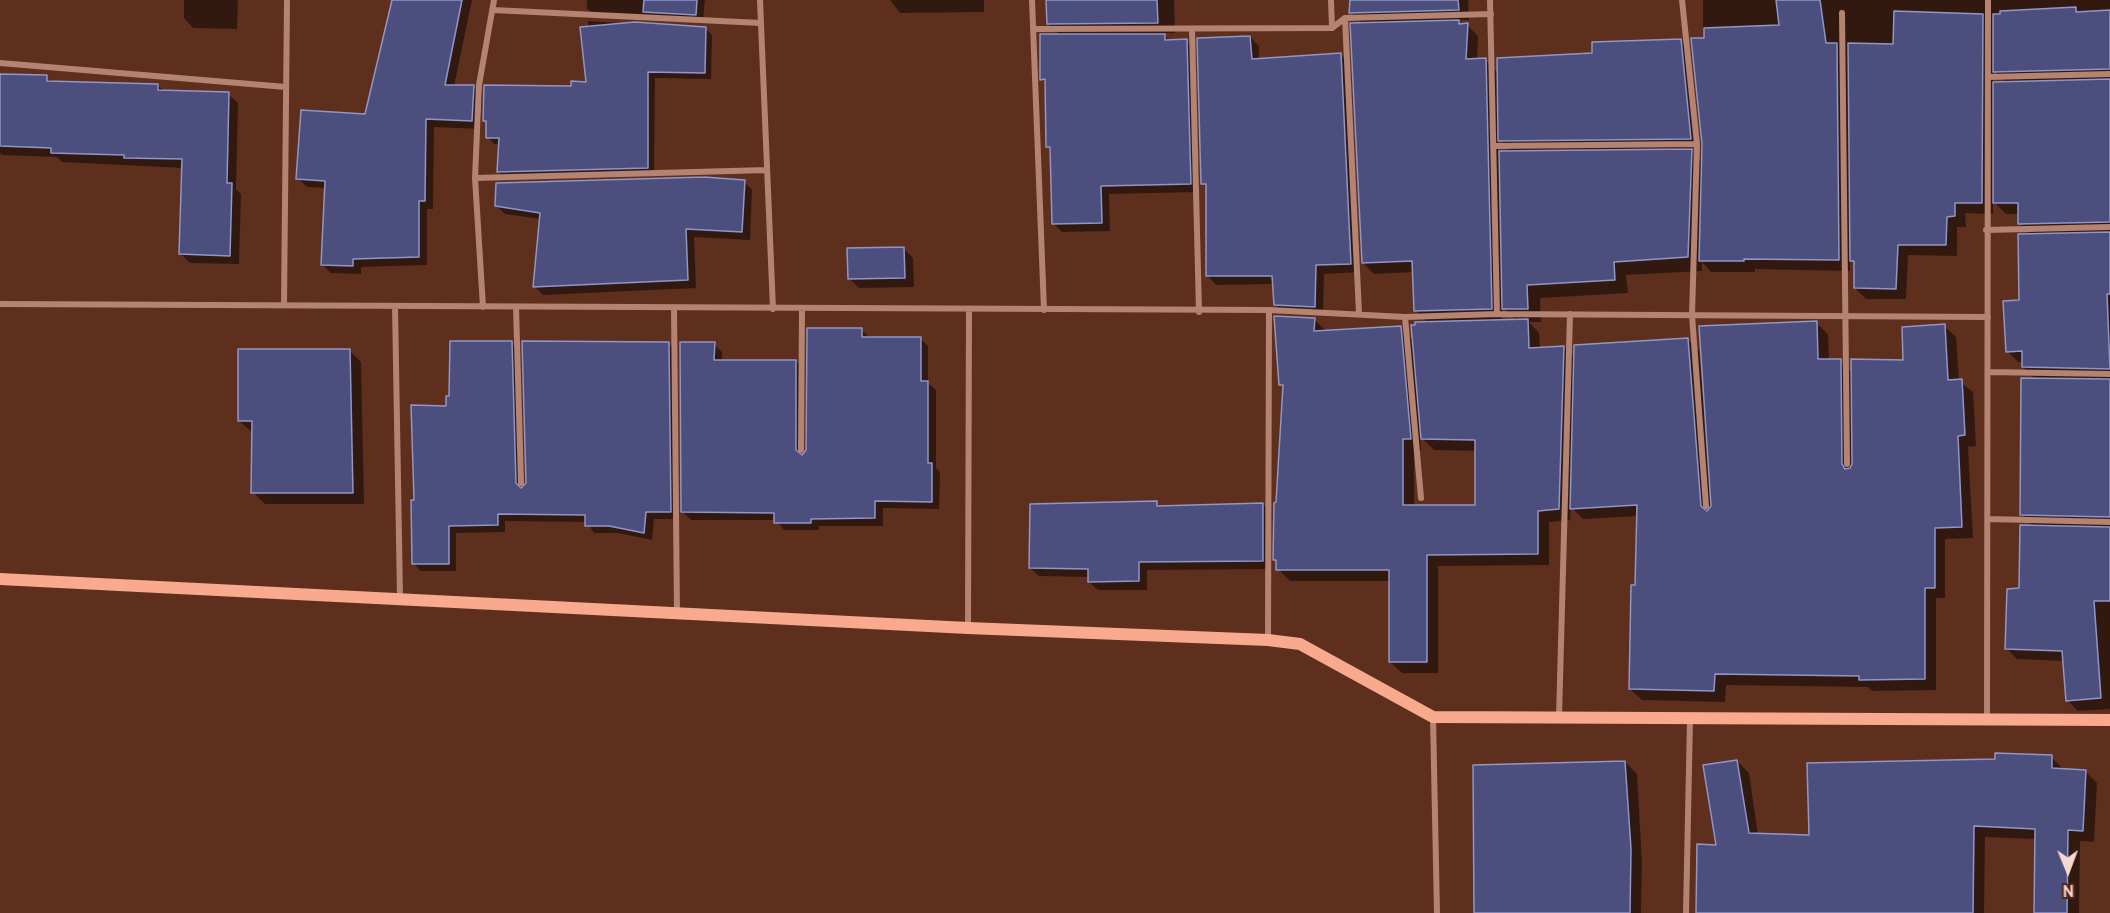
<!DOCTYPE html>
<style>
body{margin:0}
#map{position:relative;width:2110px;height:913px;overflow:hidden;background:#5f2f1e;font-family:Overpass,sans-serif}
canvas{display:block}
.north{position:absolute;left:2038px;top:841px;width:60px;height:60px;-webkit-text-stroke:4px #532414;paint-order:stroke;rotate:179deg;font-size:16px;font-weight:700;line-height:24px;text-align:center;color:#f7d8ce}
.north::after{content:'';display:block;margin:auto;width:21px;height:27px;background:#f7d8ce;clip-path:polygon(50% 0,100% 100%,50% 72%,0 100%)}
</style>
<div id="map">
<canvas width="2110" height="913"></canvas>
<div class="north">N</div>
</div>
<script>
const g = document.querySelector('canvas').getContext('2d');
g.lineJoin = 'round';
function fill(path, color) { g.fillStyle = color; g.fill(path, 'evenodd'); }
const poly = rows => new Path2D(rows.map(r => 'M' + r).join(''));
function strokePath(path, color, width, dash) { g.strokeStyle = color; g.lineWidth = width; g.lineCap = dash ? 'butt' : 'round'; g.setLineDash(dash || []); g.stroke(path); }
const shadow = poly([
 [184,0,238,0,237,29,193,28,184,18],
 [392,0,472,0,454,86,473,86,482,95,480,129,434,127,433,209,427,209,427,265,361,267,361,274,331,273,322,264,327,188,307,187,298,178,367,115],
 [587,0,705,0,703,21,595,16,587,9],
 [890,0,984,0,984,12,900,13],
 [1047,0,1174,0,1175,33,1162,33,1170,41,1186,41,1195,49,1199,192,1109,194,1110,231,1062,232,1053,223,1047,84,1042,79,1061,36,1048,23],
 [1351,0,1468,0,1469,20,1457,20,1462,25,1467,25,1478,36,1477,60,1485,60,1498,73,1680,40,1690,50,1700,148,1509,150,1498,138,1498,153,1691,151,1703,163,1703,0,2110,0,2110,709,2078,711,2067,700,2064,661,2017,659,2006,648,2034,527,2022,514,2036,380,2023,367,2023,362,2018,362,2007,351,2021,301,2032,236,2020,223,2019,214,2006,214,1993,201,1993,214,1965,213,1966,227,1957,227,1957,256,1908,255,1906,299,1866,299,1855,288,1855,264,1850,258,1850,271,1755,269,1755,272,1711,272,1702,262,1702,271,1626,275,1628,293,1540,298,1541,322,1529,322,1539,333,1540,349,1563,347,1576,359,1688,340,1699,351,1703,397,1816,323,1828,334,1829,361,1840,361,1853,374,1905,362,1944,326,1956,337,1959,381,1973,392,1976,446,1968,447,1973,538,1945,539,1945,598,1936,598,1936,690,1872,691,1868,687,1726,685,1725,702,1642,700,1630,689,1638,516,1583,519,1571,507,1570,520,1549,522,1549,565,1438,566,1438,673,1402,673,1390,662,1391,581,1290,581,1278,569,1275,560,1285,389,1280,384,1314,319,1327,332,1400,327,1414,341,1428,323,1416,311,1414,272,1374,274,1363,263,1363,24,1351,12],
 [1993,69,2007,83,1993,84],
 [1502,306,1517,321,1502,322],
 [1420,436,1434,450,1476,451,1477,507,1414,507,1414,450,1421,450],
 [588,21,705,28,712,35,711,79,655,78,654,174,505,178,498,172,500,144,494,144,488,137,488,124,484,120,588,83],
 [1250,37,1259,46,1259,60,1341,55,1350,64,1359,272,1324,274,1323,315,1284,313,1275,304,1274,284,1216,285,1208,276,1208,188,1203,183],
 [0,75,46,77,52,83,158,85,164,92,228,94,238,103,236,189,241,194,239,264,190,263,180,253,183,168,62,162,57,157,2,155,0,153],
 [744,181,752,190,750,240,694,237,696,288,543,295,534,286,541,219,505,214,496,206],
 [904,249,913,258,914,287,859,288,849,278],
 [861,329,870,338,920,338,928,346,928,383,936,390,936,468,940,472,939,509,883,508,883,526,819,526,819,530,784,530,776,520,691,520,683,512,714,344,722,352,722,362,796,361,804,369,803,455],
 [511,343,519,350,523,488,668,343,676,351,678,519,654,519,652,540,618,533,594,533,587,522,505,521,505,532,456,533,456,571,421,571,413,563,416,501,448,407],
 [349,350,361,362,364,504,265,504,253,492,253,433,239,421],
 [1156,503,1161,507,1263,504,1271,513,1271,569,1147,570,1147,590,1098,590,1089,582,1089,577,1039,576,1030,568],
 [2051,757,2063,769,2085,771,2097,783,2094,842,2080,841,2079,913,2036,913,2036,839,1985,837,1984,913,1698,913,1718,846,1737,761,1749,773,1758,835,1810,836,1996,760],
 [1625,762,1637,774,1642,862,1641,913,1476,913]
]);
const building = poly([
 [392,0,462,0,445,85,474,85,472,121,426,119,425,201,419,201,419,257,353,259,353,266,321,265,325,181,296,179,301,110,365,114,392,0],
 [644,0,697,0,696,15,643,12,644,0],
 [1046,0,1157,0,1158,23,1047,24,1046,0],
 [1350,0,1458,0,1459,10,1349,13,1350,0],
 [1776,0,1820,0,1826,43,1837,43,1839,260,1744,259,1744,261,1699,261,1702,144,1691,38,1704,38,1704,28,1779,25,1776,0],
 [2076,7,2076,12,2110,10,2110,69,1993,72,1993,14,2000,14,2000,11,2076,7],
 [1894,11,1983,14,1982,203,1955,203,1955,216,1947,217,1946,245,1898,245,1896,289,1854,288,1854,261,1850,261,1848,43,1893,44,1894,11],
 [1459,20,1459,24,1468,23,1466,59,1486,58,1492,309,1414,311,1412,261,1362,263,1350,23,1459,20],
 [635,22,706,27,705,73,648,72,648,168,497,172,499,138,486,138,486,121,483,121,484,85,571,86,571,81,586,82,580,27,635,22],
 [1040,34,1165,34,1165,40,1187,39,1191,184,1101,186,1102,223,1052,224,1050,147,1046,147,1045,79,1040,80,1040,34],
 [1250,36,1252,59,1341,53,1351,264,1316,265,1315,307,1274,305,1272,276,1206,276,1206,184,1201,184,1197,38,1250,36],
 [1681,39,1691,139,1498,141,1497,58,1592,53,1592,42,1681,39],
 [0,74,47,75,47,81,158,84,158,90,229,92,227,183,232,183,230,256,179,254,182,159,124,158,124,155,51,153,51,148,0,146,0,74],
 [2110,79,2110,222,2018,224,2018,203,1993,203,1993,82,2110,79],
 [1692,149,1688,257,1614,262,1615,280,1527,285,1528,309,1502,309,1499,151,1692,149],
 [704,177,745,180,742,232,686,229,688,280,533,287,540,213,495,206,496,183,704,177],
 [2110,232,2110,294,2107,294,2110,369,2022,367,2022,351,2006,352,2003,301,2019,300,2018,234,2110,232],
 [904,247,905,278,848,279,847,248,904,247],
 [1274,316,1315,318,1314,331,1401,326,1411,439,1403,439,1403,505,1475,505,1475,440,1421,439,1411,325,1415,325,1415,322,1528,319,1529,348,1564,346,1559,509,1538,511,1538,554,1427,555,1427,662,1389,662,1389,570,1276,570,1276,560,1273,560,1274,503,1276,502,1283,385,1279,385,1274,316],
 [1817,321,1818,359,1841,359,1842,464,1845,469,1850,468,1852,464,1851,359,1903,360,1902,327,1945,324,1948,380,1962,379,1965,435,1958,436,1962,527,1935,528,1935,588,1925,588,1925,679,1859,680,1859,676,1715,674,1714,691,1629,689,1631,585,1635,585,1637,505,1570,509,1574,345,1688,338,1701,506,1707,511,1711,506,1699,326,1817,321],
 [807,328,862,328,862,337,921,337,921,381,928,381,928,463,932,463,932,502,875,501,875,518,811,519,811,523,774,523,774,513,681,512,680,342,715,342,714,360,796,360,796,450,802,455,806,450,807,328],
 [450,341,512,341,516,483,521,488,526,483,522,341,669,342,671,512,646,512,644,533,609,526,585,526,585,515,498,514,498,525,449,526,449,564,412,564,411,500,414,500,411,405,446,406,446,396,449,396,450,341],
 [238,349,350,349,353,493,251,493,252,421,238,421,238,349],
 [2021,378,2110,379,2110,517,2020,515,2021,378],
 [1157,501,1157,506,1263,503,1263,561,1139,562,1139,581,1088,582,1088,569,1029,568,1030,504,1157,501],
 [2020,525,2110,527,2110,601,2094,601,2101,698,2066,701,2062,651,2005,649,2007,589,2019,588,2020,525],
 [1995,753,2052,755,2052,768,2086,770,2083,831,2068,830,2067,913,2034,913,2035,829,1974,826,1973,913,1696,913,1697,844,1716,845,1703,765,1737,760,1749,833,1809,835,1807,763,1995,759,1995,753],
 [1625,761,1631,849,1630,913,1474,913,1473,765,1625,761]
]);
const street = poly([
 [760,0,773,309],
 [1032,0,1044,310],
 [1331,0,1332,28],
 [1490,0,1497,314],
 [1682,0,1697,144,1692,315,1706,506],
 [493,10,761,23],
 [1842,13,1847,464],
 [1345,18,1359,313],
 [1033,29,1332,28,1345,18,1491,14],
 [1192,29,1199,312],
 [0,63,286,87],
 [1988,77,2110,74],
 [1493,146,1697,144],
 [475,178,767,170],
 [1986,230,2110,227],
 [0,304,1269,310,1405,317,1497,314,1988,317],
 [284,305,287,0],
 [395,306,400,597],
 [483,307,475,178,479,85,494,0],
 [516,307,521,483],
 [674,308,677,613],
 [1405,317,1421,498],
 [1988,372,2110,374],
 [801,450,802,309],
 [1988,519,2110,522],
 [968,628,969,310],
 [1268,640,1269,310],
 [1433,717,1437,913],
 [1559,717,1570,314],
 [1987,719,1988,0],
 [1686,913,1690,719]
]);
const secondary = poly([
 [0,579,968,628,1268,640,1300,644,1433,717,2110,720]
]);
fill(shadow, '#0007');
fill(building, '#4c4f7d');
strokePath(building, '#9096c8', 1.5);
strokePath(street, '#b58372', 6);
strokePath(secondary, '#f8a98e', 12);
</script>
